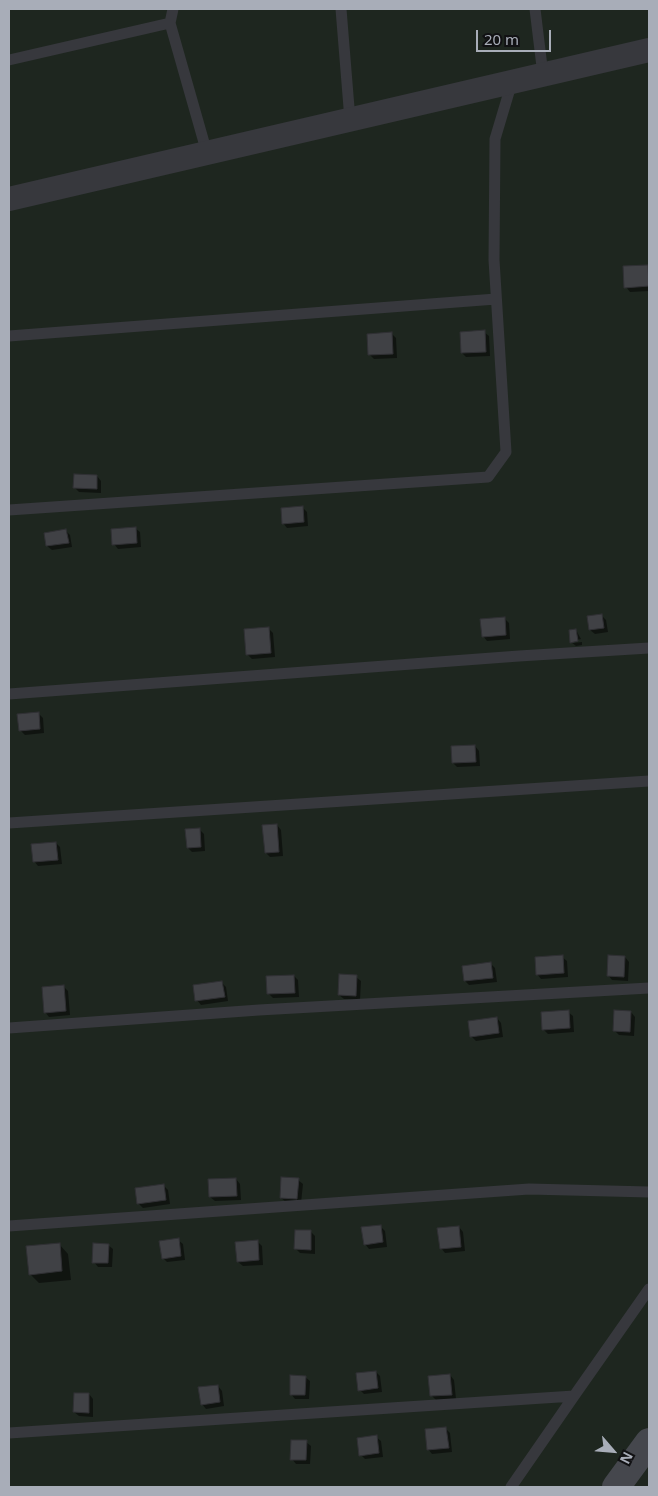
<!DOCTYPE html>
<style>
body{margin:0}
#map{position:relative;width:658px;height:1496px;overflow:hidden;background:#161618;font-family:"Noto Sans",sans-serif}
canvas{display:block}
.frame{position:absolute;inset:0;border:10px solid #a8adb8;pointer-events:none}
.north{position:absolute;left:588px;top:1426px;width:50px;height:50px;-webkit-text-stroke:4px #111113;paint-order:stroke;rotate:117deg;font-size:14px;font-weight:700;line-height:20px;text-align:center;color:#a8adb8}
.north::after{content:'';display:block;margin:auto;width:18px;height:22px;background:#a8adb8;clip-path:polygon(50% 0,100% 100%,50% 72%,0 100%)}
.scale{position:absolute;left:476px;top:30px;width:75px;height:22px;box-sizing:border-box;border:2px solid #a8adb8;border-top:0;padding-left:6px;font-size:15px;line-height:18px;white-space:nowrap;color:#a8adb8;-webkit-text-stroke:4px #111113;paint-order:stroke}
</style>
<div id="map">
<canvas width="658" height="1496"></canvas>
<div class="frame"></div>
<div class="north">N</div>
<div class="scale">20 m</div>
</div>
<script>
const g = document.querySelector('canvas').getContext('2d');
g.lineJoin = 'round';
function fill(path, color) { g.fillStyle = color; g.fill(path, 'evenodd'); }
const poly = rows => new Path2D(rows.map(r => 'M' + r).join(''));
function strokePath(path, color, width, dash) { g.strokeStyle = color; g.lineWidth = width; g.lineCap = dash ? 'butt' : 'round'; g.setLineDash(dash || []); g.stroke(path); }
const green = poly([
 [9,9,649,9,649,1487,9,1487]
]);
const shadow = poly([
 [647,266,649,291,630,292,626,287],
 [484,332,489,336,490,356,466,357,462,353],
 [392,334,396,338,397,358,374,359,370,355],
 [97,476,101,481,101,493,79,492,75,488],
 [303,508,307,512,308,526,287,528,283,523],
 [135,528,140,532,141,547,118,549,114,544],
 [66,531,70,535,72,547,52,550,47,546],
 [601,615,606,620,608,632,595,634,590,630],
 [504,618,509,623,510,639,487,641,483,636],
 [269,629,273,633,275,657,252,659,247,654],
 [576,630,581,639,573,641,573,643,582,642,582,645,576,646,571,642],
 [38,713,43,718,44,733,25,735,20,730],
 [475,746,479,751,480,766,457,767,453,763],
 [277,825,281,830,283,856,270,857,266,853],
 [199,829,204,834,205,851,192,852,188,848],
 [56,843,60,847,62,864,38,866,34,861],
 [562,957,567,961,568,977,541,979,537,974],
 [625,957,629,962,628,981,612,980,608,975],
 [490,963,495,968,497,982,469,985,465,981],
 [294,976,298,980,299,997,273,998,269,994],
 [356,977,361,981,360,1000,344,999,339,995],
 [222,983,226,987,228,1001,201,1005,197,1000],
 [64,987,68,991,70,1015,49,1017,45,1012],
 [568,1012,573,1016,574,1032,548,1034,543,1029],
 [631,1012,635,1017,634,1036,619,1035,614,1030],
 [497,1018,501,1023,503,1037,476,1041,471,1036],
 [236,1179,240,1184,241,1200,215,1201,210,1197],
 [298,1180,303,1184,301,1203,286,1202,281,1198],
 [164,1186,168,1190,170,1204,143,1208,138,1203],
 [380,1226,385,1231,387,1247,369,1249,365,1244],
 [459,1227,463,1232,465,1251,445,1253,441,1248],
 [311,1232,315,1236,315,1254,300,1253,296,1249],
 [178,1240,183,1244,185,1260,167,1262,163,1258],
 [257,1241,262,1246,263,1265,243,1266,238,1262],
 [59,1244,68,1254,71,1280,39,1283,30,1274],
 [108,1245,113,1249,112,1267,98,1267,94,1262],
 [376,1372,380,1376,382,1392,364,1394,360,1390],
 [450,1375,454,1380,456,1399,436,1400,432,1396,430,1377],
 [305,1377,310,1381,309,1399,295,1399,291,1394],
 [218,1386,222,1391,224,1406,206,1409,202,1404],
 [89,1394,93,1399,93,1417,79,1416,74,1412],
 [446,1429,450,1433,452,1452,432,1454,428,1449],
 [376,1437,381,1441,383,1457,365,1459,361,1455],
 [306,1442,311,1446,310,1464,296,1464,292,1459]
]);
const building = poly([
 [648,265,649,286,624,288,623,266,648,265],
 [485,330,486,352,461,353,460,332,485,330],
 [392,332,393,354,368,355,367,334,392,332],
 [74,474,97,475,97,489,73,488,74,474],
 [303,506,304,522,282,524,281,508,303,506],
 [136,527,137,543,112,545,111,529,136,527],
 [66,529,69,543,46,546,44,533,66,529],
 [602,614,604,628,589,630,587,616,602,614],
 [505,617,506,635,482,637,480,619,505,617],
 [269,627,271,653,246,655,244,629,269,627],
 [576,629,578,641,570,643,569,630,576,629],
 [39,712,40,729,19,731,17,714,39,712],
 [475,745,476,762,452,763,451,746,475,745],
 [277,824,279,852,265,853,262,825,277,824],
 [200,828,201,847,187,848,185,829,200,828],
 [56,842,58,860,33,862,31,844,56,842],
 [563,955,564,973,536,975,535,957,563,955],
 [608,955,625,956,624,977,607,976,608,955],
 [491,962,493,978,464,981,462,966,491,962],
 [339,974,357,975,356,996,338,995,339,974],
 [294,975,295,993,267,994,266,976,294,975],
 [222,981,225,997,195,1001,193,985,222,981],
 [64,985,66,1011,44,1013,42,987,64,985],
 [569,1010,570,1028,542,1030,541,1012,569,1010],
 [614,1010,631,1011,630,1032,613,1031,614,1010],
 [497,1017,499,1033,470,1037,468,1021,497,1017],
 [281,1177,299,1178,297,1199,280,1198,281,1177],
 [236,1178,237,1196,209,1197,208,1179,236,1178],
 [164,1184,166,1200,137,1204,135,1188,164,1184],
 [381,1225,383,1242,364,1245,361,1227,381,1225],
 [459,1226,461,1247,440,1249,437,1228,459,1226],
 [295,1230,311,1230,311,1250,294,1249,295,1230],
 [179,1238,181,1256,162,1259,159,1241,179,1238],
 [258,1240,259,1260,237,1262,235,1242,258,1240],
 [60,1243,62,1271,29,1275,26,1246,60,1243],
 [93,1243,109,1244,108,1263,92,1263,93,1243],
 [376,1371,378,1388,358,1391,356,1373,376,1371],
 [450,1374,452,1395,430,1396,428,1376,450,1374],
 [290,1375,306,1376,305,1395,290,1395,290,1375],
 [218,1385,220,1402,201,1405,198,1387,218,1385],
 [74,1393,89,1393,89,1413,73,1412,74,1393],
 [446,1427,449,1448,427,1450,425,1429,446,1427],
 [377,1435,379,1453,359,1456,357,1438,377,1435],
 [291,1440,307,1440,306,1460,290,1460,291,1440]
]);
const lane = poly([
 [173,9,170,23,207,153],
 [341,9,350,120],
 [535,9,543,75],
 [9,60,170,23],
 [9,336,496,299],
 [9,510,488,477,506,452,494,260,495,139,512,82],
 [9,694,519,656,649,648],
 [9,823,649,781],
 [9,1028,259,1010,649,988],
 [9,1226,529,1189,649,1192],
 [9,1433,574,1396,649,1289],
 [511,1487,574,1396]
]);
const street = poly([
 [9,199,649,50]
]);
const secondary = poly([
 [616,1487,649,1442]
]);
fill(green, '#1e261f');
fill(shadow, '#0007');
fill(building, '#404145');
strokePath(building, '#303034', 1);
strokePath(lane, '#37383d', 11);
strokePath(street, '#37383d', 24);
strokePath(secondary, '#45474d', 28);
</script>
